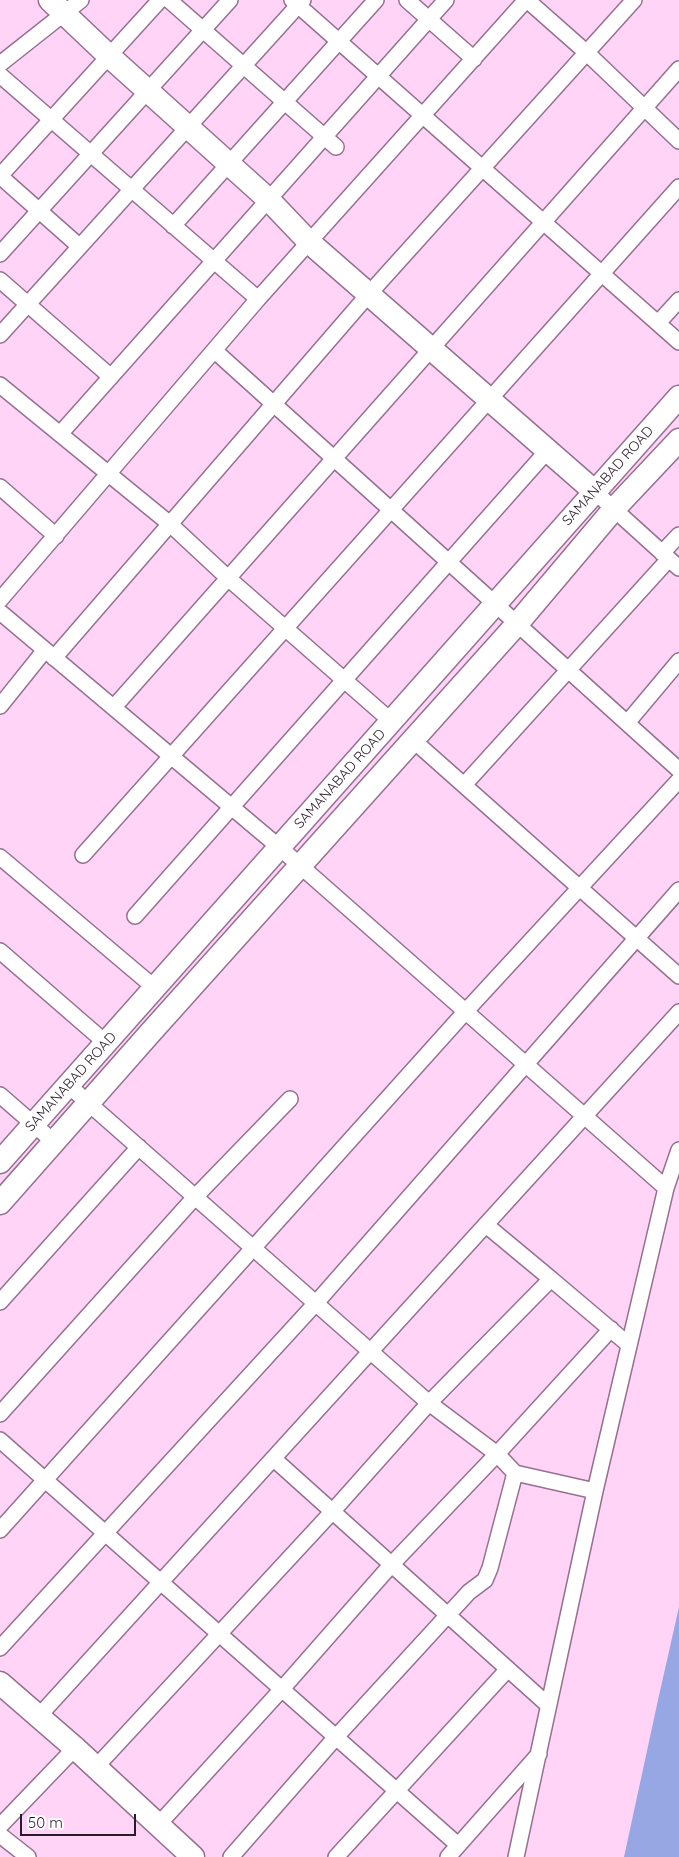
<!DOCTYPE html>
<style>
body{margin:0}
#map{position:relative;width:679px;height:1857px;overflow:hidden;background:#ffd4f7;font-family:Quicksand,sans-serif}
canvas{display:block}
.scale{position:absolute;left:20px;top:1814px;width:116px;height:22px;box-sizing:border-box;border:2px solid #2a1b28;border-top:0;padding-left:6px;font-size:15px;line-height:18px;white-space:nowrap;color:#2a1b28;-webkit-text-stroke:4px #fff;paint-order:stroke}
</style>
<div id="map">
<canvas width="679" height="1857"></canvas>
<div class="scale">50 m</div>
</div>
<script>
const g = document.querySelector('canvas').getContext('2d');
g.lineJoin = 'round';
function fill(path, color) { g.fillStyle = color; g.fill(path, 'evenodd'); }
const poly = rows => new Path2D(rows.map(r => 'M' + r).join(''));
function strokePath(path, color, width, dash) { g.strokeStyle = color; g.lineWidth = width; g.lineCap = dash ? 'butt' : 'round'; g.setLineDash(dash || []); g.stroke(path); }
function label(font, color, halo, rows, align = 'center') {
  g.font = font + ' Quicksand,sans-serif'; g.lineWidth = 4; g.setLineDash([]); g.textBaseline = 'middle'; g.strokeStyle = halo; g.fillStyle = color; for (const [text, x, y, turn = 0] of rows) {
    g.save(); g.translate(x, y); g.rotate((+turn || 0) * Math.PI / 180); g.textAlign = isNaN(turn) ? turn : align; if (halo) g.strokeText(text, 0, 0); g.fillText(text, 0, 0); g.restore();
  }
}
const water = poly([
 [679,1607,679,1857,624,1857,658,1700]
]);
const street = poly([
 [169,0,336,147],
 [292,0,679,342],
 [407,0,474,59],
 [527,0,587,53,679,141],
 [0,64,81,0],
 [0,75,258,299],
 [173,226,376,0],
 [79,246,0,176,160,0],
 [0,254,230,0],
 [0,280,111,377],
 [658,323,679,300],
 [0,335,303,0],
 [215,351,679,770],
 [0,385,170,524,228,578,391,721],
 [60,434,446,0],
 [0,487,56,536],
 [594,491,679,568],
 [662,553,679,535],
 [0,600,258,299,526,0],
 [0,612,279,847,666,1188],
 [54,658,368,295,634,0],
 [0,706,45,650],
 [114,707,679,69],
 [627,723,679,661],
 [413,740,679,976],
 [464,785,669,559],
 [83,855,679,187],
 [0,857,155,988],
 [135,916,548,450],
 [0,951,106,1043],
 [68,1085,429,1403,497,1454,515,1473,595,1491],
 [0,1095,54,1142],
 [551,1279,629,1345],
 [0,1302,139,1147],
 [0,1414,195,1197,290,1099],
 [0,1440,458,1845],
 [274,1459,548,1705],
 [0,1530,466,1011,679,780],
 [0,1648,316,1303,679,890],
 [39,1716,679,1012],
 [96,1767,332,1512,429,1403,551,1279,486,1225],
 [159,1824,282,1689,391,1565,497,1454,611,1329],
 [0,1826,75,1748],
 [0,1835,28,1857],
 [231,1857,336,1737,469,1592,485,1580,490,1568,515,1473],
 [336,1857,508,1669],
 [448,1857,539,1754],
 [516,1857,595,1491,666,1188,679,1150]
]);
const secondary = poly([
 [50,0,109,56,269,200,309,242,594,491],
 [0,1162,679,397],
 [0,1203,151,1032,517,624,614,509,679,440],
 [0,1683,75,1748,193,1857]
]);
const streetNames = [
 ["SAMANABAD ROAD",608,476,-48],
 ["SAMANABAD ROAD",340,779,-48],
 ["SAMANABAD ROAD",71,1082,-48]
];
fill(water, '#96a7e4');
strokePath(street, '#967090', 18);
strokePath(secondary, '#967090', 25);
strokePath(street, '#fff', 15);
strokePath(secondary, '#fff', 22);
label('14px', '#2a1b28', '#fff', streetNames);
</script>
